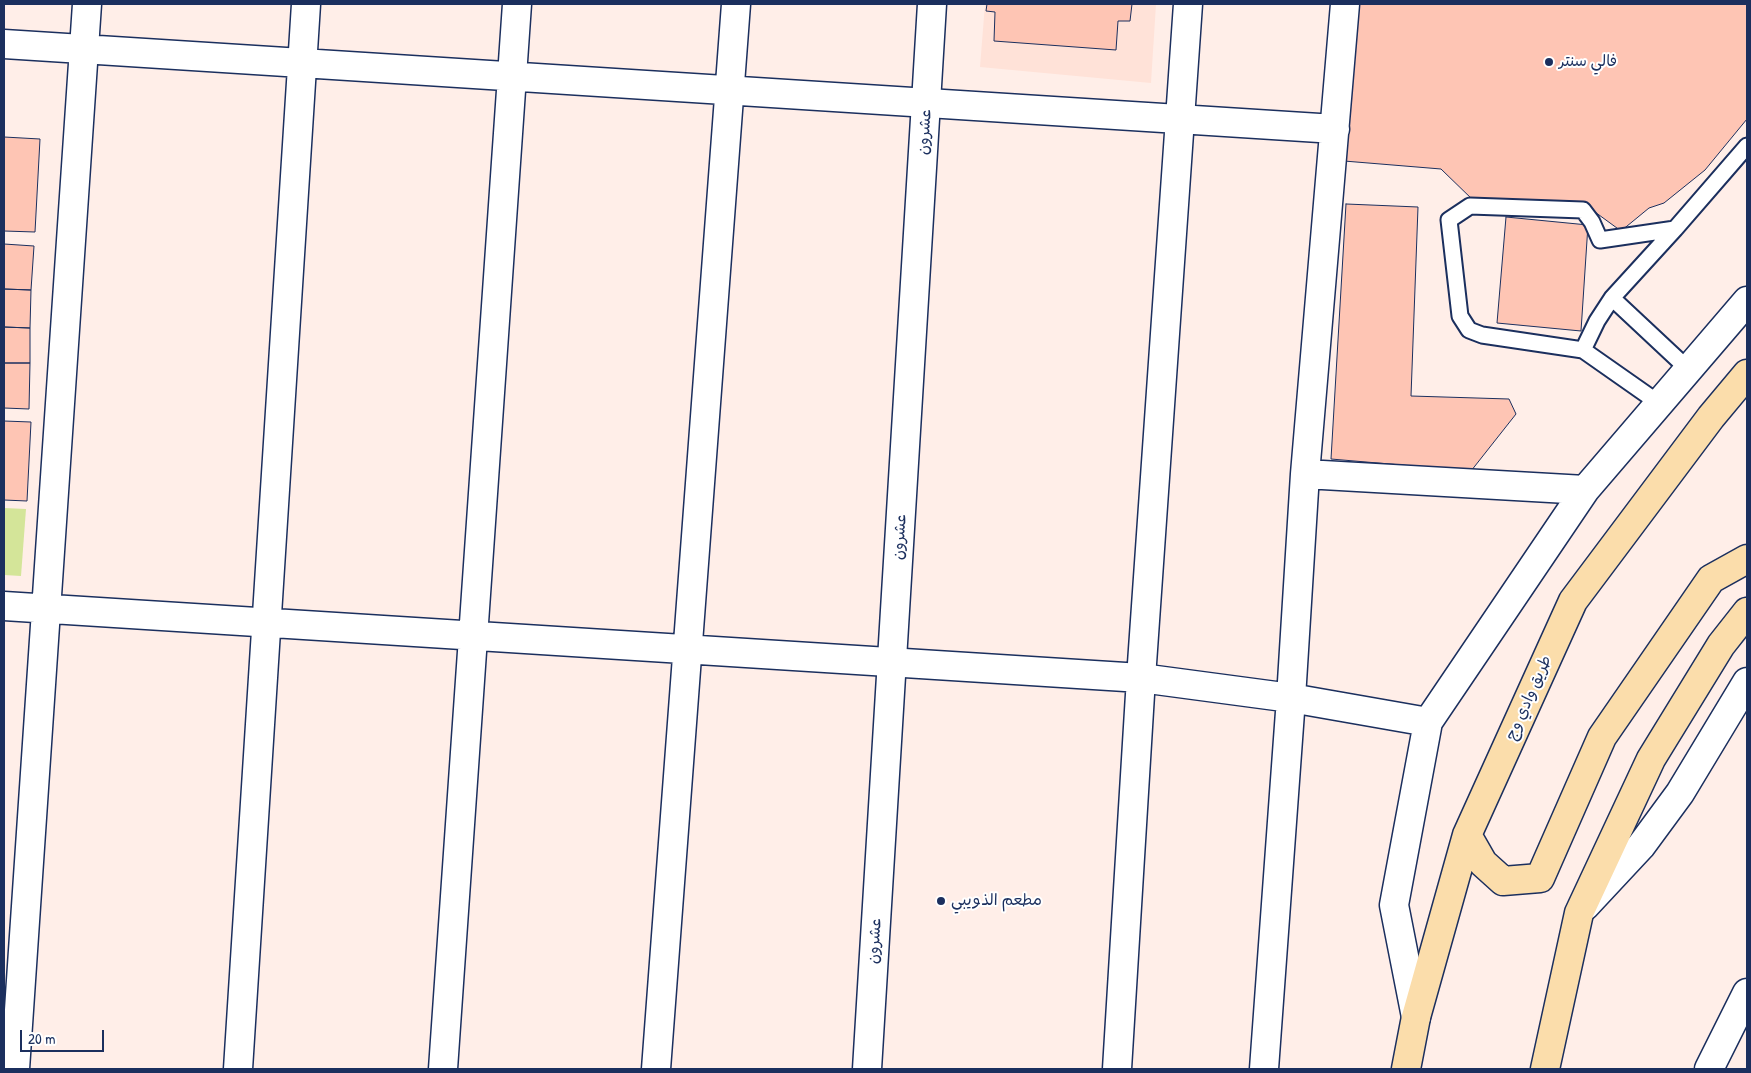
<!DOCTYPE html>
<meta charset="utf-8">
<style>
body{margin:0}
#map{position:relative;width:1751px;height:1073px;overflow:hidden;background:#ffeee8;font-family:"Patrick Hand",sans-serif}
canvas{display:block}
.frame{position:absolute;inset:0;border:5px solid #1b2f5e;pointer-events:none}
.scale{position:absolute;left:20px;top:1030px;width:84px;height:22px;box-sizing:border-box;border:2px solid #1b2f5e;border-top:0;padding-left:6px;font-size:15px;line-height:18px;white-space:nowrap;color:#1b2f5e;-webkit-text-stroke:4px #fff;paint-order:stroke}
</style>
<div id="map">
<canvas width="1751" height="1073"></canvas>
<div class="frame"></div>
<div class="scale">20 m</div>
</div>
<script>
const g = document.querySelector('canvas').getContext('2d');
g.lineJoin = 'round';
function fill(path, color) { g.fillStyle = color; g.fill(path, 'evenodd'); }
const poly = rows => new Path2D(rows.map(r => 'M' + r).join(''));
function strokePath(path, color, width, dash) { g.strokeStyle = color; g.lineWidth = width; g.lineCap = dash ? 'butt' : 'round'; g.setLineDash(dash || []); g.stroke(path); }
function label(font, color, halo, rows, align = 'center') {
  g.font = font + ' "Patrick Hand","Playpen Sans Arabic",sans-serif'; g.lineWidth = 4; g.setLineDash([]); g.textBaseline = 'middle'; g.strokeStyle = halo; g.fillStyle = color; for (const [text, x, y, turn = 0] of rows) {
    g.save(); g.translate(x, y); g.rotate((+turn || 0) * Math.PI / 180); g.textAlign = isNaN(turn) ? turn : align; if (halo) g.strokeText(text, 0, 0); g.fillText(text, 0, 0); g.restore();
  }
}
const built = poly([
 [985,4,1156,4,1151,83,980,67]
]);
const green = poly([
 [4,508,26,509,21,576,4,575]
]);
const building = poly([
 [987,4,1132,4,1130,21,1118,21,1116,50,994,41,995,12,986,11,987,4],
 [1354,4,1747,4,1747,119,1705,170,1664,203,1649,208,1621,231,1584,204,1474,201,1441,169,1344,161,1354,4],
 [4,137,40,139,35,232,4,231,4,137],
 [1346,204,1418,207,1411,396,1509,399,1516,414,1471,471,1331,459,1346,204],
 [1506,217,1588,225,1581,331,1497,323,1506,217],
 [4,244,34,246,31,290,4,289,4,244],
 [4,289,31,290,30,328,4,327,4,289],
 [4,327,30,328,30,363,4,363,4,327],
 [4,363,30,363,29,409,4,408,4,363],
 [4,421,31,422,27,501,4,500,4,421]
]);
const service = poly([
 [1612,298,1689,370],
 [1583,350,1482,335,1469,330,1460,316,1449,220,1470,206,1583,210,1592,222,1600,240,1675,229],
 [1660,404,1583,350,1597,321,1612,298,1675,229,1747,146]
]);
const minor = poly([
 [4,44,1335,129],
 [1305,474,1585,490],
 [4,606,1141,678,1291,698,1428,722],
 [1585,906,1641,846,1680,793,1747,682],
 [1416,1017,1394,905,1428,722,1585,490,1747,301],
 [15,1069,87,4],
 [238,1069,306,4],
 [443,1069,517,4],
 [656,1069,736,4],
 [1117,1069,1141,678,1188,4],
 [1264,1069,1291,698,1305,474,1345,4],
 [1709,1069,1747,993]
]);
const tertiary = poly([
 [867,1069,932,4]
]);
const primary = poly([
 [1467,835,1483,863,1503,881,1540,878,1602,737,1711,579,1747,559],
 [1406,1069,1416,1017,1467,835,1573,601,1711,417,1747,374],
 [1545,1069,1579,913,1651,759,1721,645,1747,612]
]);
const markers = [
 [1549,62,5,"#1b2f5e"],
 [941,901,5,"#1b2f5e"]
];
const poiNames = [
 ["فالي سنتر",1559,62],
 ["مطعم الذويبي",951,901]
];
const streetNames = [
 ["عشرون",925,132,-86],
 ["عشرون",900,537,-86],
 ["طريق وادي وج",1529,698,-66],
 ["عشرون",875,941,-86]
];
fill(built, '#ffe2d8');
fill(green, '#d4e599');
fill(building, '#fec5b4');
strokePath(building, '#1b2f5e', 1);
strokePath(service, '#1b2f5e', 19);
strokePath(minor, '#1b2f5e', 31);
strokePath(tertiary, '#1b2f5e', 31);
strokePath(primary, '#1b2f5e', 31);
strokePath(service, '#fff', 15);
strokePath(minor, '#fff', 28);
strokePath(tertiary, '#fff', 28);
strokePath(primary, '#fbddab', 28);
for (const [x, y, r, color] of markers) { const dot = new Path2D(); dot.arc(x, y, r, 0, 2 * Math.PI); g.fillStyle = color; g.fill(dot); strokePath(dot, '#fff', 2); }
label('16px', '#1b2f5e', '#fff', poiNames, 'left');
label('16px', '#1b2f5e', '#fff', streetNames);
</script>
